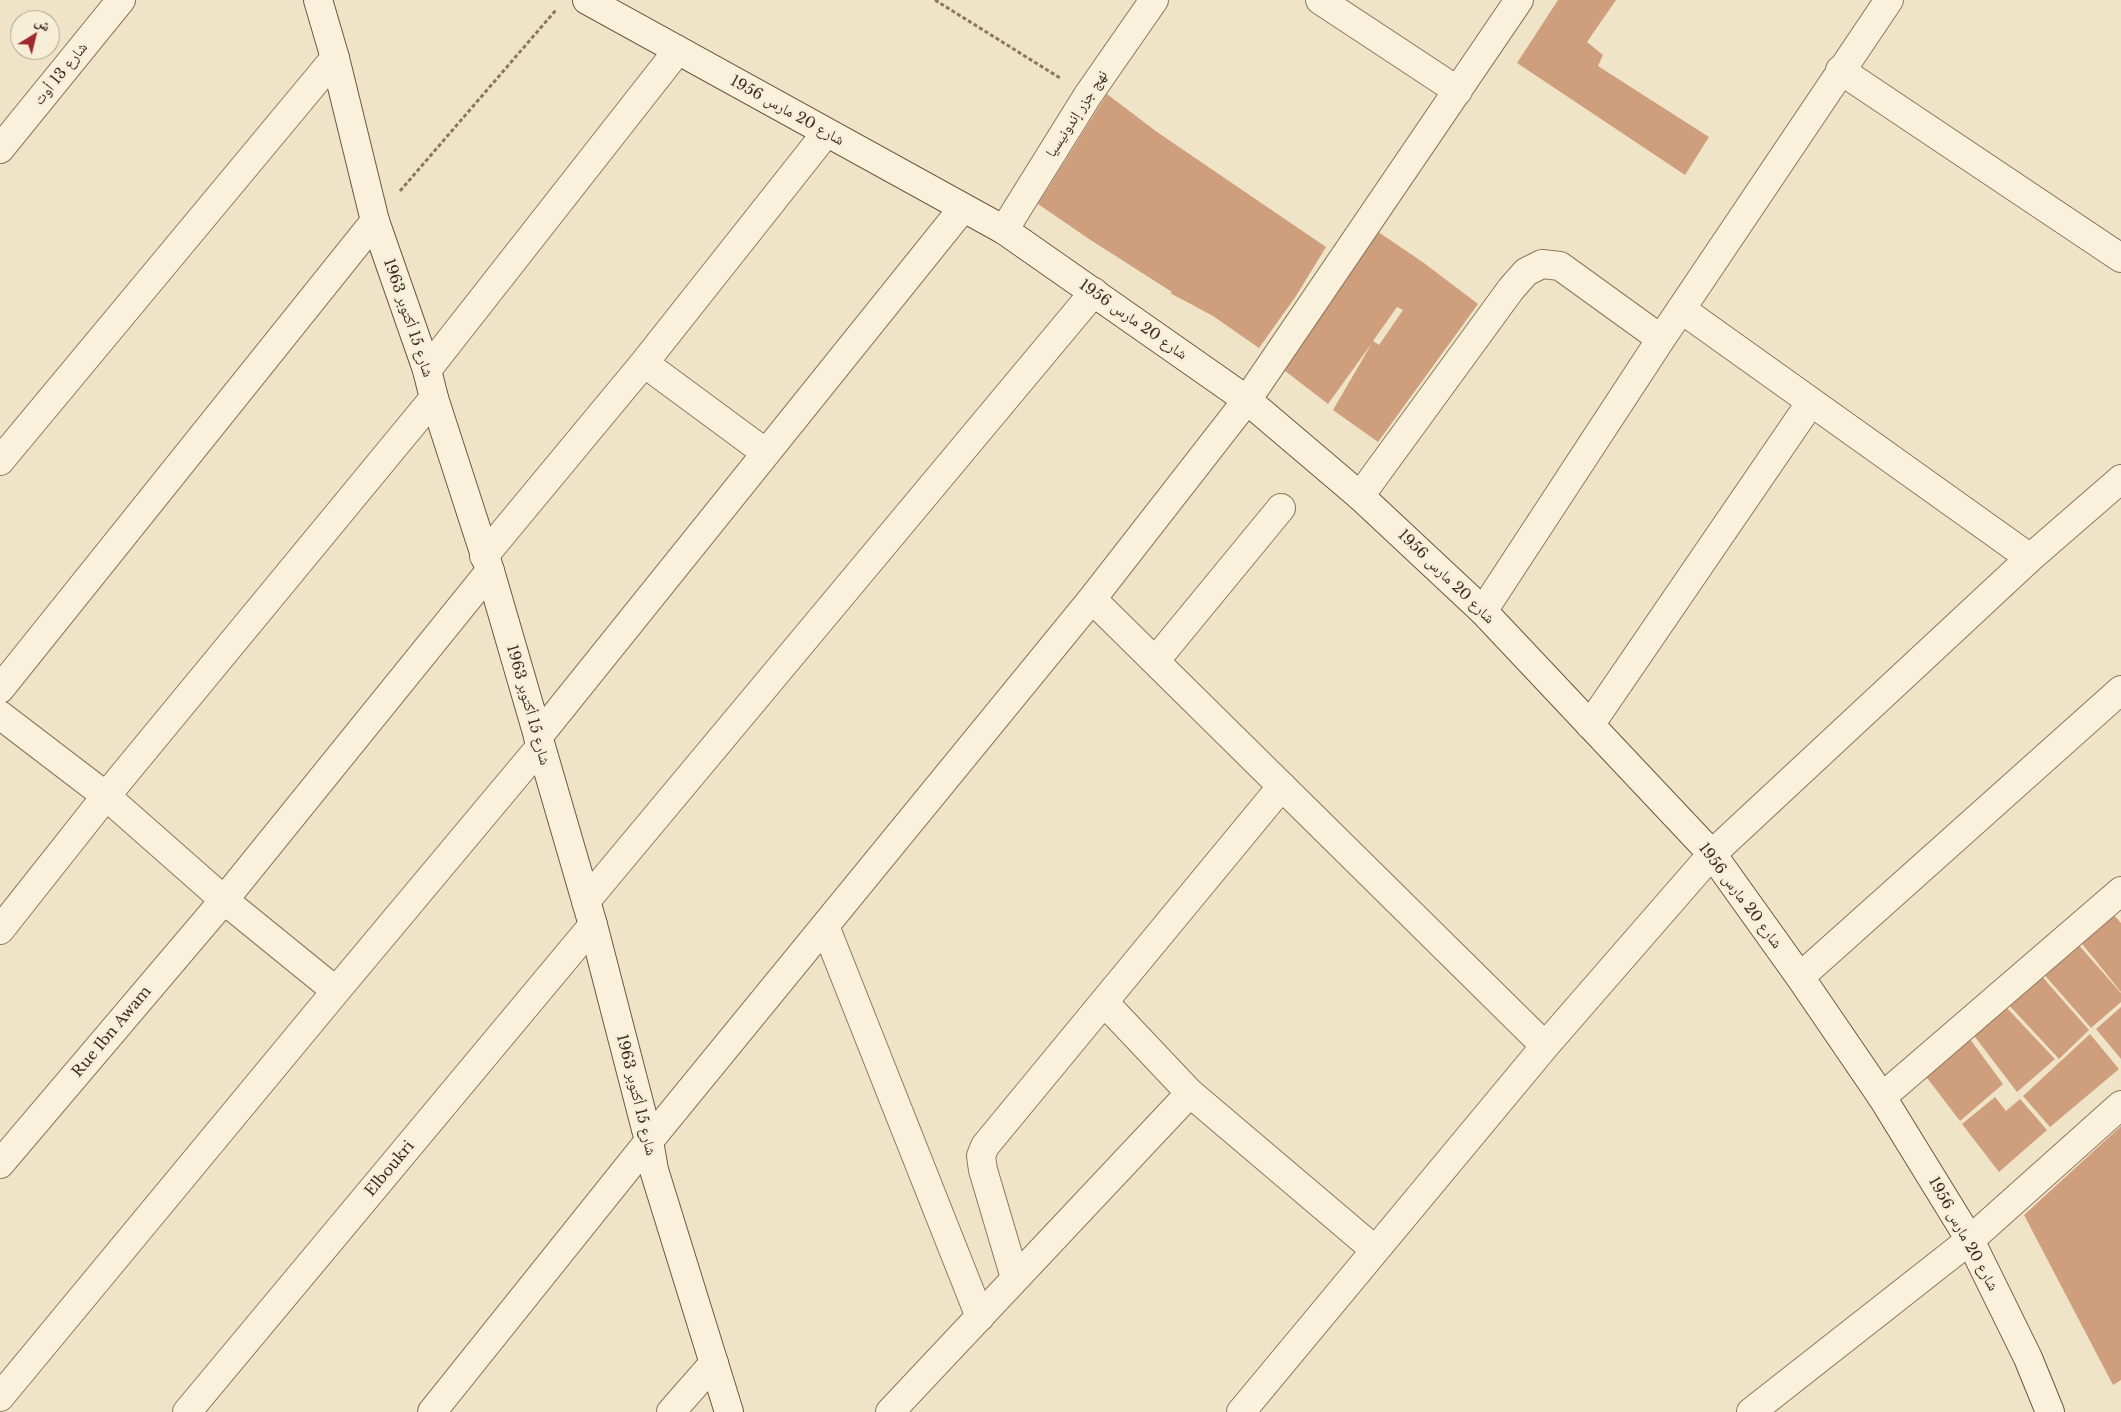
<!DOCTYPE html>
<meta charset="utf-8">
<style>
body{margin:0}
#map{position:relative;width:2121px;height:1412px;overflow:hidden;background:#f0e4c8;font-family:"Libre Baskerville","Noto Naskh Arabic",serif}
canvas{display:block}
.north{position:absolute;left:10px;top:10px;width:50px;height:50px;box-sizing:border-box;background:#f7eed8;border:1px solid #ada18e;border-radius:50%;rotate:36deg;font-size:14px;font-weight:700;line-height:20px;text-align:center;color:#3d2e20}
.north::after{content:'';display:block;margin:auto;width:18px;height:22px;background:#9e2a2b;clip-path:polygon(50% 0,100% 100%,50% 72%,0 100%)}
</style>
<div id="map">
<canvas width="2121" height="1412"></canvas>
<div class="north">ش</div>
</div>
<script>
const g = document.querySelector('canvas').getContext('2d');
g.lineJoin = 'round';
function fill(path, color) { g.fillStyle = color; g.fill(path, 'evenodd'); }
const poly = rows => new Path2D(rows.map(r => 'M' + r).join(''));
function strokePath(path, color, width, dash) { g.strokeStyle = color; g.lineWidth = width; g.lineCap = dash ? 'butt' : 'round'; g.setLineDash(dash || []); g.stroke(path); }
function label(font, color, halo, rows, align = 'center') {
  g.font = font + ' "Libre Baskerville","Noto Naskh Arabic",serif'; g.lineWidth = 5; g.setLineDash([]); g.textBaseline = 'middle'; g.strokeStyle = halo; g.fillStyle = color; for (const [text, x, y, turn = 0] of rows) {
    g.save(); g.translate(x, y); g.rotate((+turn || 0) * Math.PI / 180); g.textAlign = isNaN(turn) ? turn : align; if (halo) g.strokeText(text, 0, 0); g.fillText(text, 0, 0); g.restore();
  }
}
const building = poly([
 [1558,0,1616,0,1587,42,1603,55,1598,66,1709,137,1685,175,1517,63],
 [1107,94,1157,132,1326,247,1296,296,1259,348,1213,316,1170,293,1172,292,1089,239,1038,204],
 [1371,227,1424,263,1478,304,1378,442,1333,410,1372,343,1328,404,1280,367],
 [1397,307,1403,310,1379,345,1373,341],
 [2110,911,2121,923,2121,992,2079,940],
 [2076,942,2121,993,2121,1002,2091,1028,2041,971],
 [2039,973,2089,1030,2059,1059,2007,1003],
 [2004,1005,2055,1059,2017,1092,1972,1033],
 [2121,1007,2121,1059,2096,1029],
 [2090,1034,2119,1069,2050,1127,2023,1096],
 [1967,1035,2003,1084,1960,1121,1924,1074],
 [1995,1097,2006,1111,2020,1099,2047,1130,1999,1172,1962,1124],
 [2121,1126,2121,1380,2113,1385,2024,1215]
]);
const path = poly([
 [935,0,1060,78],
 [400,191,556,10]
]);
const street = poly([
 [1320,0,1458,91],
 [1840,70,2121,258],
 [0,149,121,0],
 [1004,230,1088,95,1154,0],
 [1681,309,2030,558],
 [644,363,766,453],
 [427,370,678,50],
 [0,461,335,58],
 [1360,496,1511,289,1526,272,1542,264,1560,266,1661,339],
 [484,556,644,363,826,133],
 [1092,599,1545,1046],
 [1483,611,1661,339,1889,0],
 [1156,660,1281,508],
 [0,689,375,221],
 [0,715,106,796,224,900,336,991],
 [1590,725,1811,402],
 [538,737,963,208],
 [586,901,1094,292],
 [825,926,980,1317],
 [0,930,106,796,434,398],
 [1800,977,2121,690],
 [1104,1002,1190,1093,1375,1250],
 [1882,1097,2121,891],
 [0,1164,224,900,490,571],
 [1015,1278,983,1170,981,1156,985,1146,1282,786],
 [0,1397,336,991,540,747],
 [187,1412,593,925],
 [432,1412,649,1141,1092,599,1247,400,1519,0],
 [671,1412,714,1363],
 [890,1412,1190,1093],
 [1241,1412,1545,1046,1712,854,2030,558,2121,479],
 [1751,1412,1970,1240,2121,1105]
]);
const secondary = poly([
 [318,0,335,58,375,221,427,370,434,398,490,571,593,925,649,1141,654,1170,729,1412],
 [587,0,1004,230,1247,400,1360,496,1483,611,1712,854,1800,977,1882,1097,1970,1240,2028,1358,2050,1412]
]);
const streetNames = [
 ["شارع 13 أوت",61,74,-51],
 ["شارع 20 مارس 1956",787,111,29],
 ["نهج جزر إندونيسيا",1077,114,-57],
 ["شارع 15 أكتوبر 1963",408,318,71],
 ["شارع 20 مارس 1956",1133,320,35],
 ["شارع 20 مارس 1956",1446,577,44],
 ["شارع 15 أكتوبر 1963",528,705,74],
 ["شارع 20 مارس 1956",1740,896,53],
 ["Rue Ibn Awam",112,1032,-50],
 ["شارع 15 أكتوبر 1963",636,1095,76],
 ["Elboukri",390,1169,-50],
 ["شارع 20 مارس 1956",1963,1234,61]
];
fill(building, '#cf9f7d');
strokePath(street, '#8d765c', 30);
strokePath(secondary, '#6f573f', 30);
strokePath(path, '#8d765c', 3, [4, 2.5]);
strokePath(street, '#faf1dc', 28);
strokePath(secondary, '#faf1dc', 28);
label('15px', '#3d2e20', '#f7eed8', streetNames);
</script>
